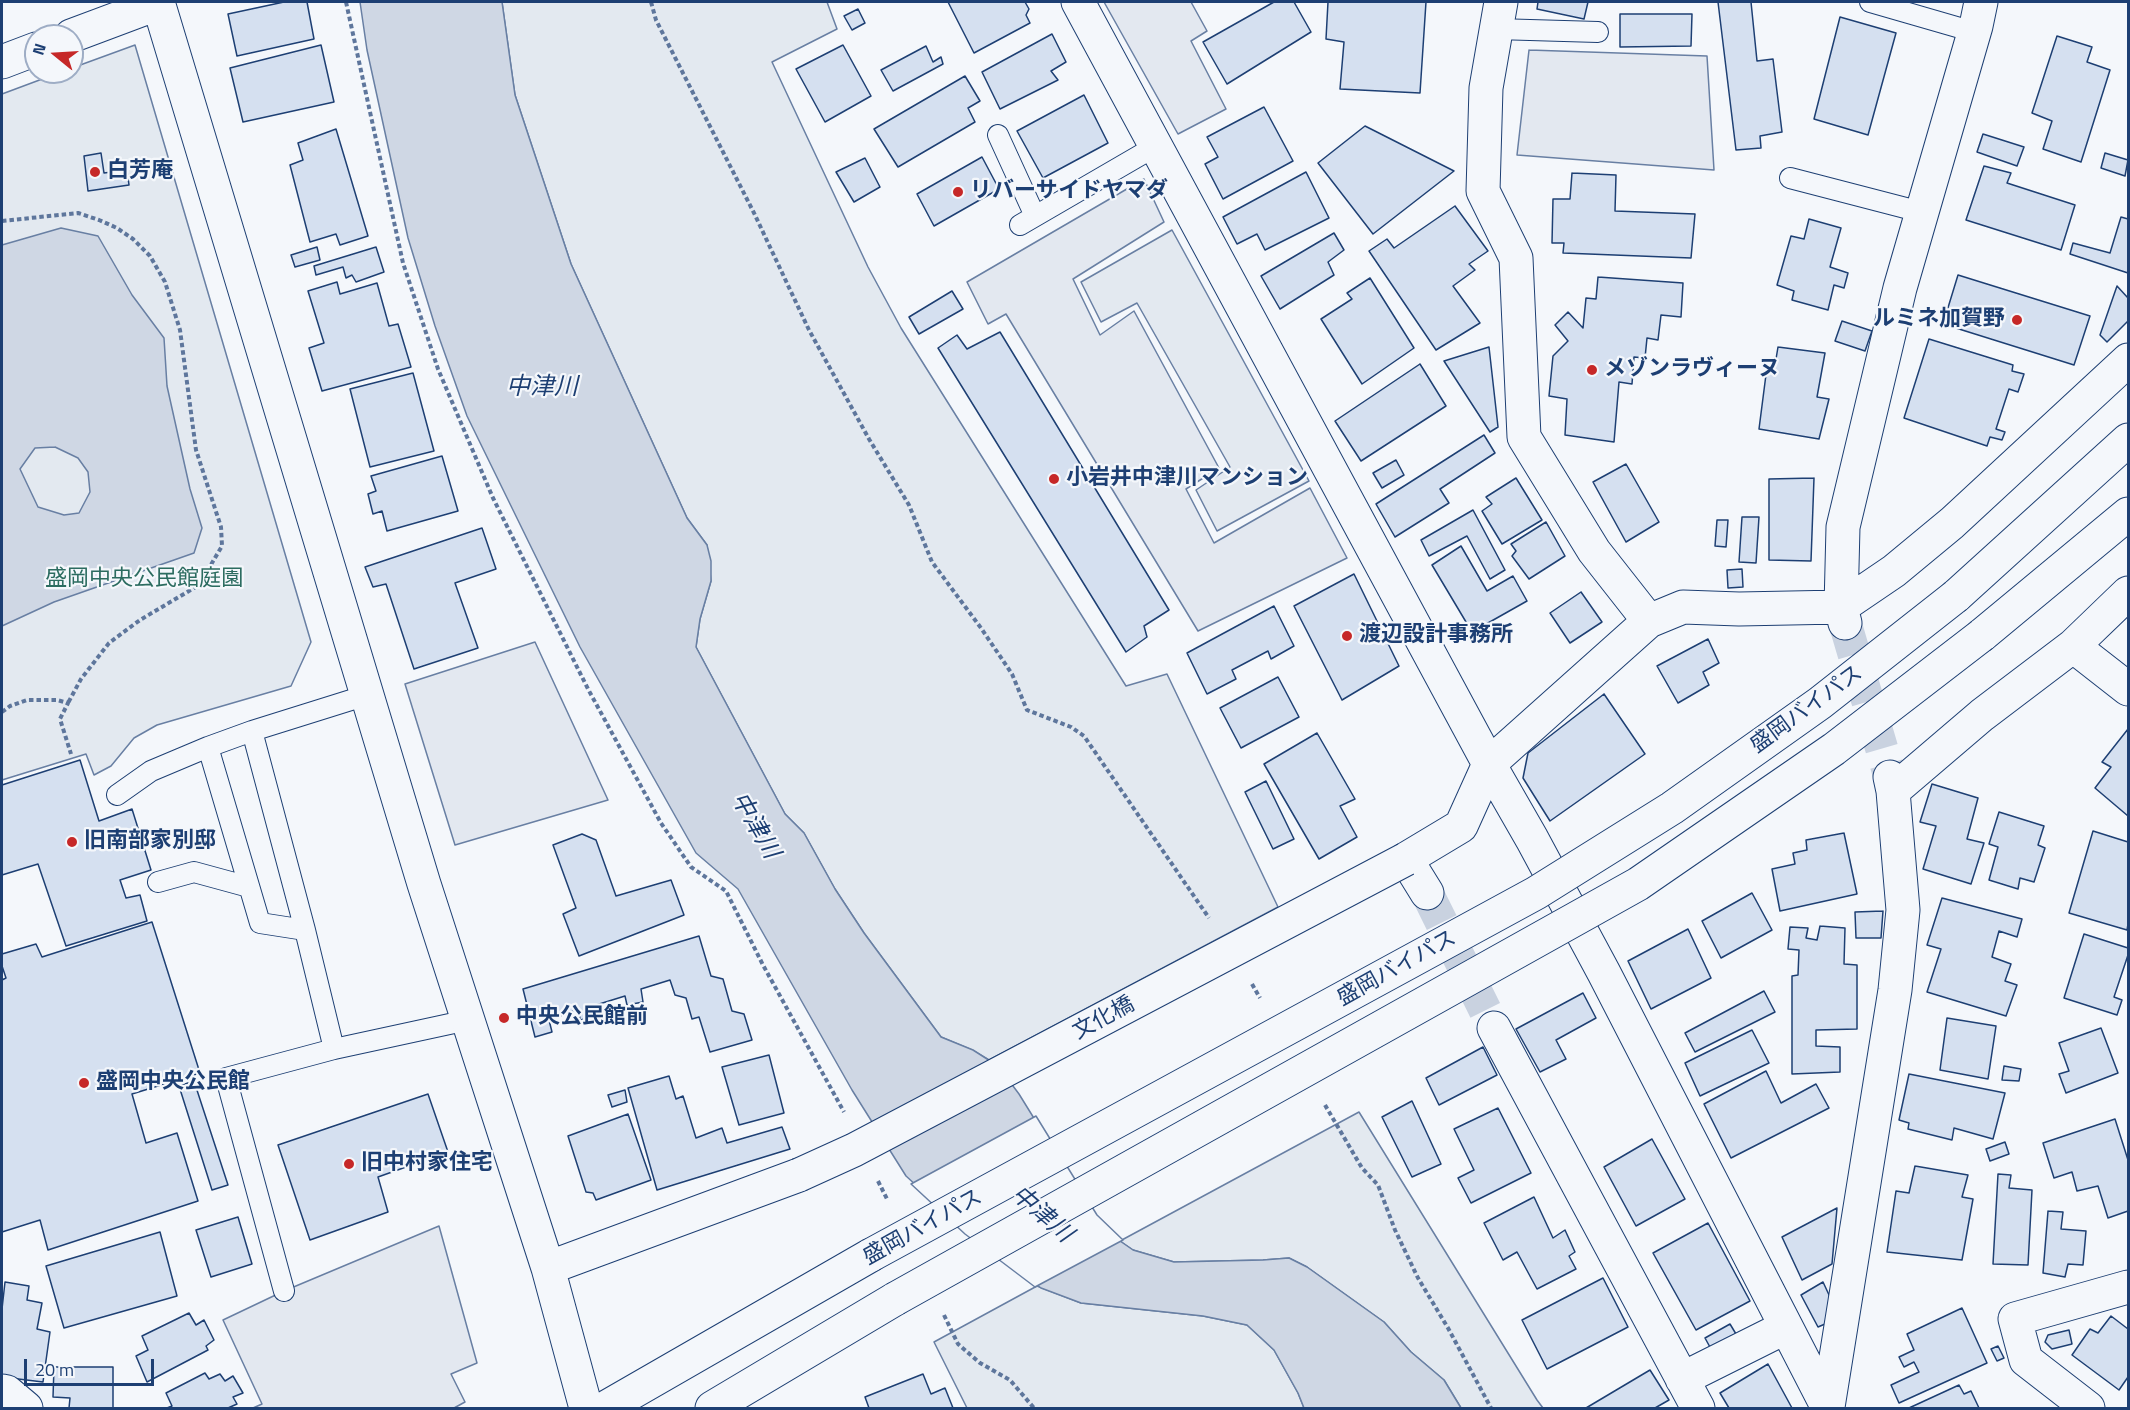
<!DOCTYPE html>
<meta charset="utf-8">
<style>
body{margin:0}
#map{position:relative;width:2130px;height:1410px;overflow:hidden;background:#f4f7fb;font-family:"Titillium Web",sans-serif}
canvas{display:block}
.frame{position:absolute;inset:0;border:3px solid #1d3f73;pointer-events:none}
.north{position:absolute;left:24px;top:24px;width:60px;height:60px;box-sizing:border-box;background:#f4f7fb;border:2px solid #9eadc5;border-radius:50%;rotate:288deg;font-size:16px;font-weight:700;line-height:24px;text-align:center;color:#1d3f73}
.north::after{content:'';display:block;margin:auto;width:21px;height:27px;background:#c62828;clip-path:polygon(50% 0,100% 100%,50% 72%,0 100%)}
.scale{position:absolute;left:24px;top:1359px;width:130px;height:27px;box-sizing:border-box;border:3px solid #1d3f73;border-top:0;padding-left:8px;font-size:18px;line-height:21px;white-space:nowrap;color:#1d3f73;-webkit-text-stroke:4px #f4f7fb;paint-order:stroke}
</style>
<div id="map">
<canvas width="2130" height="1410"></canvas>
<div class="frame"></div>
<div class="north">N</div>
<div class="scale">20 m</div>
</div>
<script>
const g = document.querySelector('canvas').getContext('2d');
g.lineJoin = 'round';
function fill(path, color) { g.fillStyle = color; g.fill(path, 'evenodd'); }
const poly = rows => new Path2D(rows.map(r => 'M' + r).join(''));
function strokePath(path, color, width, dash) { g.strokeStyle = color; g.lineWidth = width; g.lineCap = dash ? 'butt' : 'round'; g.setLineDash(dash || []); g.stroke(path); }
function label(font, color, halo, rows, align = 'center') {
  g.font = font + ' "Titillium Web","Noto Sans JP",sans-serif'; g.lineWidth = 4.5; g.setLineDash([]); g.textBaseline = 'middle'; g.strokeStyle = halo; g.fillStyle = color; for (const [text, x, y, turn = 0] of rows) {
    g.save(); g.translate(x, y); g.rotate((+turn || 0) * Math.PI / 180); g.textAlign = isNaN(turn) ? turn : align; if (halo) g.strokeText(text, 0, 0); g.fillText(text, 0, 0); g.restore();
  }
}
const green = poly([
 [502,2,827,2,837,29,772,62,868,267,901,328,1126,686,1167,674,1278,907,989,1060,972,1050,941,1037,864,933,835,889,804,833,785,814,696,647,700,619,711,581,707,545,687,518,571,264,515,95,502,2],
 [135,45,311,642,291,686,157,725,134,738,111,766,94,775,86,754,2,780,2,94,61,72,72,72,72,68,135,45],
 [1172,230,1309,481,1217,531,1196,490,1230,467,1137,303,1101,322,1081,282,1172,230],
 [1359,1112,1537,1400,1543,1408,1461,1408,1444,1380,1411,1352,1384,1322,1307,1267,1289,1258,1263,1260,1174,1262,1133,1250,1120,1241,1359,1112],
 [1037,1286,1081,1303,1203,1316,1247,1325,1274,1350,1298,1393,1304,1408,967,1408,934,1342,1037,1286]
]);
const parking = poly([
 [1104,2,1191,2,1207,31,1191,41,1226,109,1178,134,1104,2],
 [1529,50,1707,56,1714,170,1517,155,1529,50],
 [1144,179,1164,222,1073,279,1100,335,1134,311,1219,468,1186,489,1214,543,1310,488,1347,558,1198,631,1006,314,988,324,967,282,1144,179],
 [535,642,608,800,455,845,405,684,535,642],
 [439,1226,477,1363,451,1374,465,1402,454,1408,253,1408,262,1404,223,1320,284,1291,439,1226]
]);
const water = poly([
 [360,2,502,2,515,95,571,264,687,518,707,545,711,561,711,581,700,619,696,647,785,814,804,833,835,889,864,933,941,1037,973,1050,998,1066,1019,1094,1095,1217,1120,1241,1133,1250,1174,1262,1263,1260,1289,1258,1307,1267,1384,1322,1411,1352,1444,1380,1461,1408,1304,1408,1298,1393,1274,1350,1247,1325,1203,1316,1081,1303,1041,1288,966,1231,906,1176,852,1090,738,889,696,853,580,647,467,416,435,326,408,238,367,50,360,2],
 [61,228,98,236,132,295,164,338,167,386,190,489,202,528,194,553,54,602,2,626,2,245,61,228],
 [55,447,78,458,88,472,90,492,79,513,64,515,38,507,20,469,35,448,55,447]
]);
const pier = poly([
 [1036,1116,1097,1215,1123,1240,1035,1287,965,1234,911,1184,1036,1116]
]);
const building = poly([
 [284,2,307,2,314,39,237,56,228,14,284,2],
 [948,2,1025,2,1029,9,1026,15,1030,23,974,53,948,2],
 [1274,2,1294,2,1311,32,1227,84,1203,42,1274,2],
 [1328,2,1426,2,1420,93,1340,89,1344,42,1326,39,1328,2],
 [1538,2,1588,2,1584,19,1537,9,1538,2],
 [1718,2,1751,2,1757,61,1773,59,1782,132,1760,136,1761,148,1736,150,1718,2],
 [858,9,865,23,852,30,844,16,858,9],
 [1620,14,1692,14,1691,46,1620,47,1620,14],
 [1840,17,1896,33,1868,135,1814,119,1840,17],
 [1052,34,1066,62,1051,71,1058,80,1000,109,982,72,1052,34],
 [2057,36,2092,47,2087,62,2110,70,2081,162,2043,149,2052,121,2032,113,2057,36],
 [321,45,334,102,243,122,230,68,321,45],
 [843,45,871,96,825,122,796,69,843,45],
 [926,46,933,62,941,57,943,64,893,91,881,70,926,46],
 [965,76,980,101,968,108,975,122,898,167,874,129,965,76],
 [1084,95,1108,143,1043,178,1017,131,1084,95],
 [1264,107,1293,161,1223,199,1205,164,1218,157,1207,137,1264,107],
 [1365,126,1454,171,1373,234,1318,163,1365,126],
 [336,129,368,236,340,245,336,234,310,242,290,165,303,160,298,143,336,129],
 [1983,134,2024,147,2017,166,1977,152,1983,134],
 [101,153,104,173,127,170,129,185,88,191,84,156,101,153],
 [2105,153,2128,160,2125,176,2101,168,2105,153],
 [982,157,999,189,934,226,917,194,982,157],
 [865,158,880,187,854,202,836,172,865,158],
 [1984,166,2011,173,2007,183,2075,205,2061,250,1966,220,1984,166],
 [1306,172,1329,218,1265,250,1257,234,1237,244,1223,217,1306,172],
 [1572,173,1616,175,1615,211,1695,214,1691,258,1563,253,1564,243,1552,243,1553,199,1570,199,1572,173],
 [1455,206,1488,251,1469,264,1475,270,1453,286,1480,323,1436,350,1369,251,1387,239,1394,248,1455,206],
 [2121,217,2128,219,2128,273,2070,254,2073,243,2110,253,2121,217],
 [1809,219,1841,228,1830,267,1848,273,1844,288,1834,285,1828,310,1792,300,1794,291,1777,285,1791,236,1804,239,1809,219],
 [1334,233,1344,250,1328,262,1334,275,1280,309,1261,276,1334,233],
 [317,247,320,260,295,267,291,255,317,247],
 [376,247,384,272,356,282,352,275,346,278,343,267,316,275,314,266,376,247],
 [1958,275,2090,316,2074,365,1943,324,1958,275],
 [1598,277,1683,283,1681,317,1661,315,1658,340,1647,338,1645,358,1634,357,1632,384,1619,382,1614,442,1565,435,1567,399,1549,396,1553,356,1568,341,1555,325,1568,312,1583,328,1586,298,1596,299,1598,277],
 [1370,278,1414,348,1362,384,1321,319,1352,299,1347,293,1370,278],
 [337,282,340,294,377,283,389,326,398,324,411,367,322,391,309,348,324,343,308,291,337,282],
 [2117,286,2128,298,2128,321,2107,342,2100,335,2117,286],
 [952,291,963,309,919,334,909,317,952,291],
 [1842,321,1872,331,1865,351,1835,341,1842,321],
 [1000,332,1169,610,1144,626,1147,637,1126,652,938,348,957,335,967,349,1000,332],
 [1929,339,2013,365,2012,371,2024,374,2018,392,2009,389,1996,429,2005,432,2002,440,1990,437,1987,446,1904,418,1929,339],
 [1489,347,1498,427,1490,432,1444,361,1489,347],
 [1778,347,1825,353,1817,397,1829,399,1819,439,1759,429,1768,359,1776,359,1778,347],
 [1420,364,1446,406,1361,461,1335,421,1420,364],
 [413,373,434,451,370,467,350,389,413,373],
 [1484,435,1495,453,1440,489,1449,503,1395,537,1376,504,1484,435],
 [442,456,458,511,387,531,382,511,373,514,368,494,376,491,371,476,442,456],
 [1396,460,1404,475,1382,488,1373,473,1396,460],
 [1626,464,1659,522,1626,542,1593,482,1626,464],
 [1516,478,1542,520,1502,544,1482,511,1492,504,1486,497,1516,478],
 [1814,478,1811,561,1769,560,1769,479,1814,478],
 [1473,510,1505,570,1490,579,1467,536,1429,556,1421,540,1473,510],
 [1742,517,1759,517,1756,563,1739,562,1742,517],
 [1717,520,1728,520,1726,547,1715,546,1717,520],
 [1546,522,1565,556,1529,579,1512,556,1516,551,1511,544,1546,522],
 [482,528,496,569,455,583,478,648,414,669,386,584,373,587,365,567,482,528],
 [1461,546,1487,591,1513,576,1527,601,1472,632,1432,565,1461,546],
 [1742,569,1743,587,1728,588,1727,570,1742,569],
 [1354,574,1399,666,1342,700,1294,606,1354,574],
 [1581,592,1602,622,1570,643,1550,613,1581,592],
 [1274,606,1294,646,1271,659,1268,651,1232,670,1236,679,1207,694,1187,653,1274,606],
 [1708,639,1719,663,1703,672,1709,685,1678,703,1657,666,1708,639],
 [1278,677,1299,717,1241,748,1220,708,1278,677],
 [1604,694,1645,754,1550,821,1523,778,1528,753,1604,694],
 [2128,729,2128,816,2095,788,2111,767,2102,762,2128,729],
 [1317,733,1355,799,1340,806,1357,837,1319,859,1264,764,1317,733],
 [80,760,99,821,132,809,151,870,120,880,126,898,140,895,147,921,66,946,38,864,2,875,2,785,80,760],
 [1266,781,1294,839,1273,849,1245,792,1266,781],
 [1932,784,1978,798,1967,839,1984,843,1971,884,1923,869,1936,826,1920,822,1932,784],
 [1999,812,2044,826,2038,845,2045,848,2034,882,2020,878,2018,889,1989,880,1998,847,1989,844,1999,812],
 [2093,831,2128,842,2128,924,2127,930,2069,913,2093,831],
 [1844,833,1857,894,1780,911,1772,869,1795,864,1793,853,1807,850,1806,840,1844,833],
 [582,834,596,840,616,896,671,880,684,915,579,956,563,914,576,908,553,845,582,834],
 [1752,893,1772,930,1721,958,1702,921,1752,893],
 [1942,898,2022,919,2017,937,1999,931,1992,957,2011,964,2005,981,2017,985,2006,1016,1927,992,1941,949,1927,945,1942,898],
 [1883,911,1881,938,1856,938,1855,912,1883,911],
 [152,922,200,1073,132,1094,146,1143,177,1133,198,1201,48,1250,40,1220,2,1232,2,980,6,978,2,966,2,954,36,944,42,957,152,922],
 [1820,926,1845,928,1844,964,1857,965,1857,1029,1816,1030,1816,1046,1840,1047,1840,1072,1792,1074,1792,976,1798,975,1799,950,1788,949,1790,927,1808,928,1806,938,1817,940,1820,926],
 [1688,929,1711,978,1651,1009,1628,961,1688,929],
 [2084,934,2128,948,2128,955,2114,997,2122,1000,2117,1015,2064,998,2084,934],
 [699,936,711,976,723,979,732,1011,744,1014,752,1040,710,1052,699,1017,692,1019,686,998,675,995,670,980,641,989,643,1002,627,1005,625,996,596,1005,599,1016,580,1020,579,1009,549,1020,552,1032,535,1037,523,989,699,936],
 [1764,991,1775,1012,1695,1052,1685,1033,1764,991],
 [1583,993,1596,1018,1556,1040,1566,1059,1540,1072,1516,1029,1583,993],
 [1947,1018,1996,1026,1988,1079,1940,1070,1947,1018],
 [2101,1028,2118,1073,2066,1093,2059,1074,2069,1071,2059,1043,2101,1028],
 [1752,1030,1769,1063,1700,1096,1685,1063,1752,1030],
 [1483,1047,1497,1075,1439,1105,1426,1078,1483,1047],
 [769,1055,784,1113,739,1125,722,1067,769,1055],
 [2004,1066,2021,1069,2019,1081,2002,1080,2004,1066],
 [1766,1071,1781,1103,1816,1084,1829,1108,1731,1158,1704,1104,1766,1071],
 [1909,1074,2005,1093,1993,1139,1954,1128,1952,1140,1908,1129,1909,1123,1899,1120,1909,1074],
 [669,1076,676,1099,683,1096,696,1138,722,1128,727,1143,782,1127,790,1149,657,1190,628,1088,669,1076],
 [194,1081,228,1185,212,1190,179,1086,194,1081],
 [625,1090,627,1102,612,1107,608,1095,625,1090],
 [428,1094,448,1152,378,1177,388,1212,310,1240,278,1145,428,1094],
 [1412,1101,1441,1164,1412,1177,1382,1117,1412,1101],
 [1498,1108,1531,1173,1471,1203,1458,1178,1474,1170,1454,1129,1498,1108],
 [628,1114,651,1180,596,1200,593,1193,586,1192,568,1136,628,1114],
 [2115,1119,2128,1160,2128,1211,2108,1218,2098,1186,2077,1191,2072,1172,2054,1178,2043,1143,2115,1119],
 [1652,1139,1685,1199,1636,1226,1604,1167,1652,1139],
 [2005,1142,2009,1154,1990,1161,1986,1149,2005,1142],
 [1915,1166,1968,1175,1962,1197,1973,1199,1962,1260,1887,1252,1896,1191,1909,1193,1915,1166],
 [1998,1174,2011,1175,2009,1188,2032,1190,2028,1265,1993,1264,1998,1174],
 [1534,1197,1553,1238,1565,1230,1575,1252,1569,1256,1576,1269,1537,1289,1517,1252,1503,1260,1484,1223,1534,1197],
 [1837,1208,1832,1264,1802,1280,1782,1237,1837,1208],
 [2048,1211,2063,1212,2061,1229,2086,1231,2083,1265,2068,1264,2065,1277,2043,1273,2048,1211],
 [238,1217,252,1264,211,1277,196,1230,238,1217],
 [1708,1223,1750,1301,1696,1330,1653,1253,1708,1223],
 [160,1232,177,1296,64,1328,46,1266,160,1232],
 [1603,1278,1628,1327,1547,1369,1522,1320,1603,1278],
 [5,1282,29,1286,27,1300,42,1303,37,1329,50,1332,43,1382,2,1377,2,1309,5,1282],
 [1823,1282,1830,1297,1825,1324,1818,1327,1801,1295,1823,1282],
 [1962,1308,1987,1363,1899,1403,1891,1385,1919,1372,1914,1362,1904,1367,1899,1357,1914,1350,1907,1334,1962,1308],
 [189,1313,196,1325,204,1320,214,1340,206,1346,208,1350,147,1382,136,1356,148,1350,142,1336,189,1313],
 [2111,1316,2128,1329,2128,1377,2119,1390,2072,1355,2090,1329,2098,1333,2111,1316],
 [1730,1324,1736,1334,1711,1349,1705,1338,1730,1324],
 [2069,1330,2072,1344,2052,1349,2045,1342,2048,1335,2069,1330],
 [1998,1346,2004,1358,1997,1361,1991,1349,1998,1346],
 [1768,1364,1792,1408,1729,1408,1720,1393,1768,1364],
 [54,1367,113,1367,113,1408,69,1408,70,1398,53,1397,54,1367],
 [1650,1370,1669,1400,1655,1408,1586,1408,1650,1370],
 [205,1373,209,1379,220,1374,225,1381,233,1376,243,1393,233,1397,237,1404,228,1408,167,1408,172,1406,166,1393,205,1373],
 [923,1374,931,1394,945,1388,953,1408,869,1408,865,1397,923,1374],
 [1959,1385,1964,1394,1971,1391,1979,1408,1909,1408,1959,1385]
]);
const streetTunnel = poly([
 [1845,623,1890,777],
 [1427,893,1494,1028]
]);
const path = poly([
 [346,2,403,263,438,369,493,498,588,689,661,823,691,867,726,891,763,965,844,1112],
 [651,2,656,20,754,213,809,330,869,439,909,505,932,562,981,628,1012,674,1027,710,1071,727,1084,736,1209,918],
 [2,221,78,213,99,220,117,228,133,239,150,256,165,282,180,330,196,450,221,527,222,546,202,580,194,588,140,620,109,643,81,679,68,703],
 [2,712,10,706,27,700,57,700,68,703,60,719,71,754],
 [1252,984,1260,998],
 [1325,1105,1362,1168,1378,1185,1395,1230,1418,1278,1448,1328,1491,1408],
 [878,1181,888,1201],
 [944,1315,958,1344,980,1363,1010,1380,1034,1408]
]);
const lane = poly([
 [1870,2,1974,32],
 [1496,29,1598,32],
 [998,135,1035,216],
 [1790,178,1921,212],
 [1020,225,1156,146],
 [252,731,208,747,260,923,305,930,334,1049],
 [117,795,151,771,208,747],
 [158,882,194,872,249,887],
 [305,930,252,731,367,695],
 [284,1291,226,1078,334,1049,468,1020]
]);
const street = poly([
 [158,2,424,884,548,1268,586,1408],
 [1078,2,1489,764,1532,839,1604,973,1828,1408],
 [1501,2,1486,88,1483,191,1516,258,1524,437,1594,551,1649,621],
 [71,36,159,3],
 [2,62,36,49],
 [1845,623,1841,607,1843,527,1900,288,1976,26,1981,2],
 [2073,646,2128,689],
 [1893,791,1982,715,2073,646,2128,593],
 [1427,893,1406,859,1461,826,1489,764,1649,621,1683,607,1739,609,1841,607,1894,571,1952,523,2128,360],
 [1494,1028,1698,1408],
 [548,1268,799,1175],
 [1682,1379,1786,1327],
 [2,1391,7,1392,26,1408],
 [1828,1407,1895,990,1903,910,1893,791,1890,777],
 [2088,1408,2026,1360,2015,1319,2128,1287]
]);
const highway = poly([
 [1956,596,2128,440],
 [1982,635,2128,514],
 [605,1408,871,1255],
 [712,1408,895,1299]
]);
const streetBridge = poly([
 [799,1175,854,1150,1406,859]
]);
const highwayBridge = poly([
 [871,1255,1536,893,1672,808,1820,703,1956,596],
 [895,1299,1638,884,1834,749,1982,635]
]);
const markers = [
 [95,172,6,"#c62828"],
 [958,192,6,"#c62828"],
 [2017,320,6,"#c62828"],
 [1592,370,6,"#c62828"],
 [1054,479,6,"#c62828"],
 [1347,636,6,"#c62828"],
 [72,842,6,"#c62828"],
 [504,1018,6,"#c62828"],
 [84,1083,6,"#c62828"],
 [349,1164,6,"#c62828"]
];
const poiNames = [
 ["白芳庵",107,172],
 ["リバーサイドヤマダ",970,192],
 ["ルミネ加賀野",2005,320,"right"],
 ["メゾンラヴィーヌ",1604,370],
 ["小岩井中津川マンション",1066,479],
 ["渡辺設計事務所",1359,636],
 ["旧南部家別邸",84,842],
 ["中央公民館前",516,1018],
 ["盛岡中央公民館",96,1083],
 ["旧中村家住宅",361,1164]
];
const parkNames = [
 ["盛岡中央公民館庭園",144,580]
];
const streetNames = [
 ["盛岡バイパス",1807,710,-36],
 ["盛岡バイパス",1397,969,-29],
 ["文化橋",1104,1019,-28],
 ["盛岡バイパス",923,1228,-29]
];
const waterNames = [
 ["中津川",542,388],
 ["中津川",754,826,60],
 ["中津川",1041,1215,41]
];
fill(green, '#e3e9f0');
strokePath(green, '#687fa3', 1.5);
fill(parking, '#e3e8f0');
strokePath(parking, '#687fa3', 1.5);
fill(water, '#cfd7e4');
strokePath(water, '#687fa3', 1.5);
fill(pier, '#f4f7fb');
strokePath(pier, '#687fa3', 1.5);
fill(building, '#d5e0f0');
strokePath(building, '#1d3f73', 1.5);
strokePath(streetTunnel, '#c9d2e0', 33, [33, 16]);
strokePath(lane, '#1d3f73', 22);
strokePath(street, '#1d3f73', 35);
strokePath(highway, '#1d3f73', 35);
strokePath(path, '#5e769c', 4, [4.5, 3]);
strokePath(lane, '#f4f7fb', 20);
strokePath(street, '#f4f7fb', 33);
strokePath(highway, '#f4f7fb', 33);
strokePath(streetBridge, '#1d3f73', 35, []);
strokePath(highwayBridge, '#1d3f73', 35, []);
strokePath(streetBridge, '#f4f7fb', 33);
strokePath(highwayBridge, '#f4f7fb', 33);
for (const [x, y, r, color] of markers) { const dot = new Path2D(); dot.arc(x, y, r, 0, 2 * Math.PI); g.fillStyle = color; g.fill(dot); strokePath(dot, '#f4f7fb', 2); }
label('bold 22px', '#1d3f73', '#f4f7fb', poiNames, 'left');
label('22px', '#2c6c60', '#f4f7fb', parkNames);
label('22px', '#1d3f73', '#f4f7fb', streetNames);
label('italic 24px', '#1d3f73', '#f4f7fb', waterNames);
</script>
